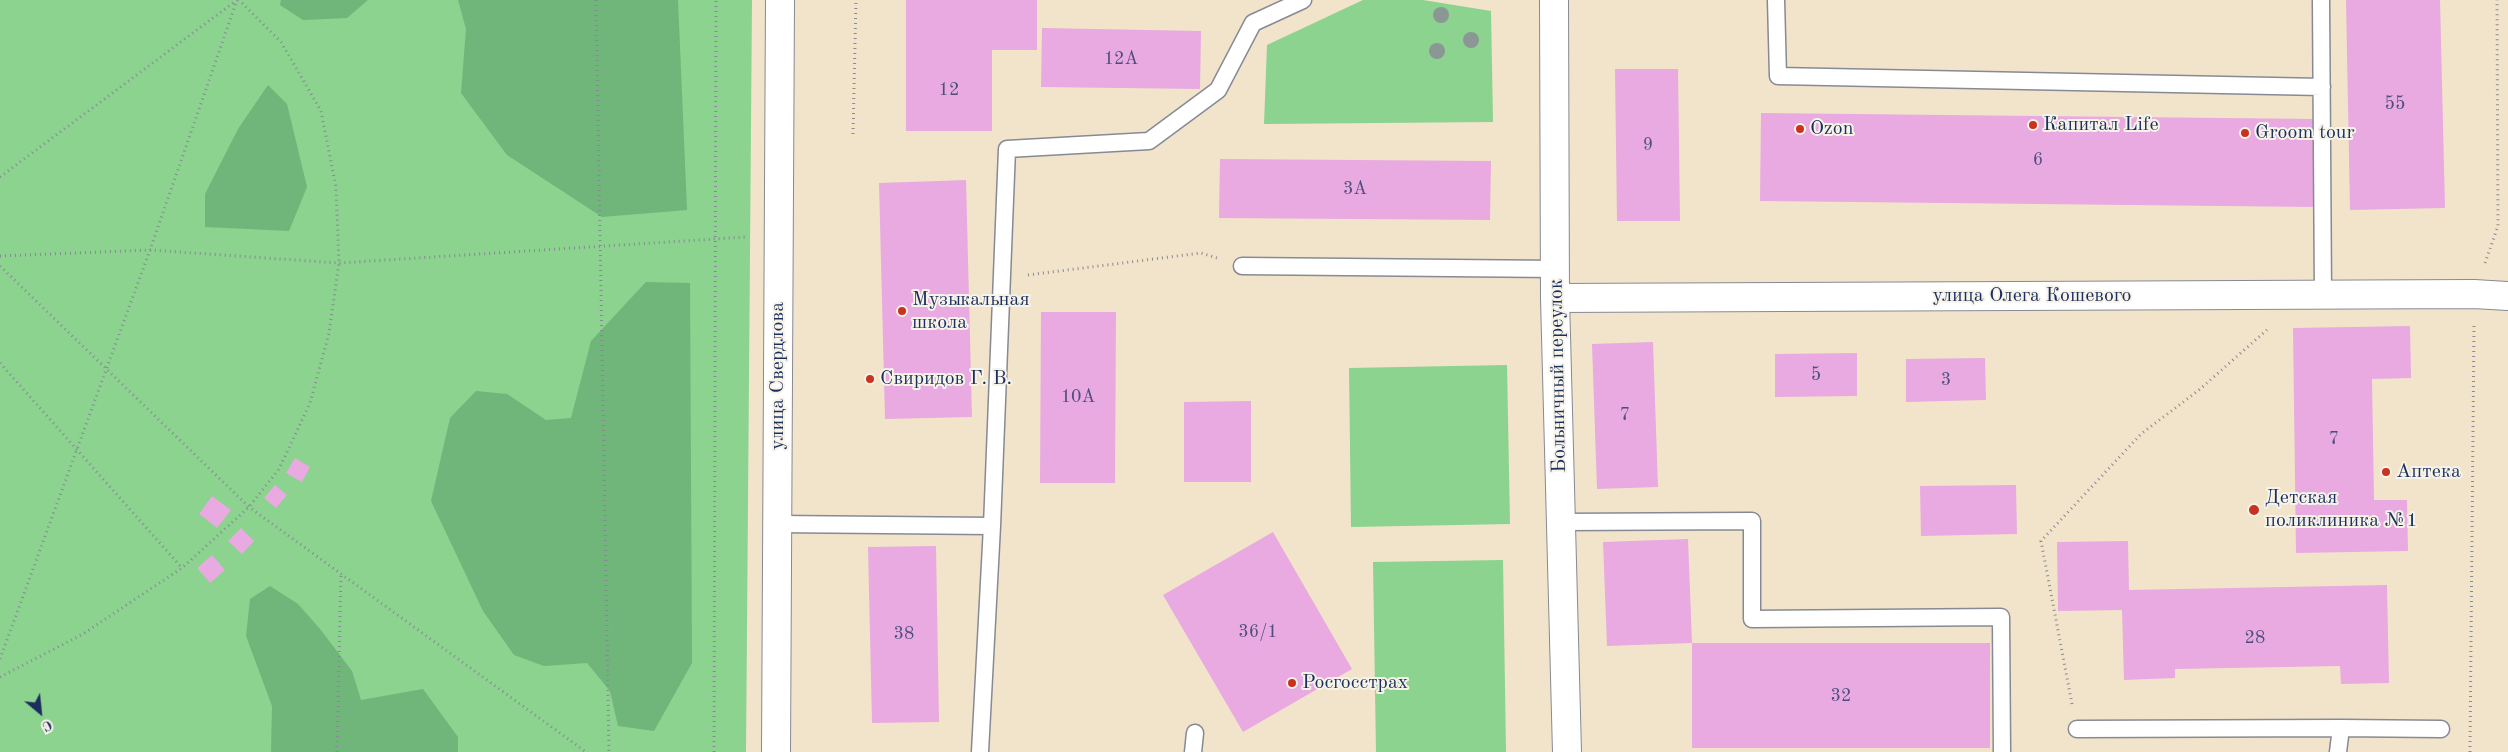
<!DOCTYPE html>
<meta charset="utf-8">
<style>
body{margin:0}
#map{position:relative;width:2508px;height:752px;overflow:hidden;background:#f2e4ca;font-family:"Old Standard TT",serif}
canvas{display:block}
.north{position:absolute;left:15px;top:687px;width:50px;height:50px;-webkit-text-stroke:4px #f7f3e8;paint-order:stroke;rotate:152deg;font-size:14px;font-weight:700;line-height:20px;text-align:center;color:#1b2f5e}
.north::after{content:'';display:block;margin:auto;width:18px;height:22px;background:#1b2f5e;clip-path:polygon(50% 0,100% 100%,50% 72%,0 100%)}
</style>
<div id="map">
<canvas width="2508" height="752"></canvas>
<div class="north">С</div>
</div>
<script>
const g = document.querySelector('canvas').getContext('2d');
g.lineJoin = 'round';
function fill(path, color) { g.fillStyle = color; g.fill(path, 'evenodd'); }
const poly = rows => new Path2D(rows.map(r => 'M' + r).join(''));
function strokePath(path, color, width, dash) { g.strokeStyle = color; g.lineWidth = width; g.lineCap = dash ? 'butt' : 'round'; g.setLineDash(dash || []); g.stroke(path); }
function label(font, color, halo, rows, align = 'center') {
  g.font = font + ' "Old Standard TT",serif'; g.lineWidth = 4; g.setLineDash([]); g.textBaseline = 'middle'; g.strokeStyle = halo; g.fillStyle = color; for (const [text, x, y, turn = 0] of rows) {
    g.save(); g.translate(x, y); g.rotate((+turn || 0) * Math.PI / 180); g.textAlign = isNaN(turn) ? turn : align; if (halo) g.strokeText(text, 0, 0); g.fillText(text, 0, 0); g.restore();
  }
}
const green = poly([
 [0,0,752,0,746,752,0,752],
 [1363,0,1423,0,1491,11,1493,122,1264,124,1267,45],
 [1507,365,1510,524,1351,527,1349,368],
 [1503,560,1506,752,1376,752,1373,562]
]);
const forest = poly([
 [281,0,368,0,347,18,303,20,280,5],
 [458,0,678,0,687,210,602,217,507,155,461,93,466,29],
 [268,85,287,104,307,187,289,231,205,227,205,194,238,129],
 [646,282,690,283,692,663,654,731,618,726,610,691,587,663,544,666,514,655,483,611,431,501,450,418,476,391,507,394,546,420,571,418,591,341],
 [270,586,298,604,320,629,352,671,361,700,423,689,458,737,458,752,271,752,272,706,246,636,250,599]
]);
const building = poly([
 [906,0,1037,0,1037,50,992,50,992,131,906,131],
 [2346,0,2440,0,2445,208,2350,210],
 [1042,28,1201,31,1200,89,1041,87],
 [1615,69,1678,69,1680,221,1617,221],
 [1761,113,2316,119,2315,207,1760,201],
 [1220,159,1491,161,1490,220,1219,218],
 [966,180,972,417,885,419,879,183],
 [1041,312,1116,312,1115,483,1040,483],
 [2410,326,2411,378,2372,379,2374,500,2407,500,2408,551,2296,553,2293,328],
 [1653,342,1658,487,1597,489,1592,344],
 [1857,353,1857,396,1775,397,1775,354],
 [1985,358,1986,400,1906,402,1906,359],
 [1251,401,1251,482,1184,482,1184,402],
 [295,458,310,467,302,482,286,473],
 [275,485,287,495,276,508,264,498],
 [2016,485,2017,534,1921,536,1920,486],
 [212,496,231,510,217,528,199,514],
 [241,528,254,541,242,554,228,541],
 [1273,532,1352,669,1243,732,1163,595],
 [1688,539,1692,643,1607,646,1603,542],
 [2128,541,2129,590,2387,585,2389,683,2341,684,2340,666,2175,669,2175,678,2124,680,2122,610,2058,611,2057,542],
 [936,546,939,722,872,723,868,547],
 [212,555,225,570,210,583,197,568],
 [1692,643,1990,643,1990,748,1692,748]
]);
const path = poly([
 [596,0,609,752],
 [853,134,856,0],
 [0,177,237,0],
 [0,256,150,250,339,263,746,237],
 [2485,263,2498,226,2497,0],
 [0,266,249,507,586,752],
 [1028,275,1201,253,1217,258],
 [0,363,182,568],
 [0,659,150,250,237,0],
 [0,677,83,634,182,568,249,507,279,469,310,403,329,333,339,263,336,187,321,111,281,42,239,0],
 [2072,704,2041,541,2141,434,2199,390,2269,328],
 [337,752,341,574],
 [714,752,716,0],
 [2470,752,2474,325]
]);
const lane = poly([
 [1776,0,1778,76,2322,87],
 [2321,0,2323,295],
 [1242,266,1556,269],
 [1562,522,1752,521,1752,619,2001,617,2002,752],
 [777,524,992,526,980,752],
 [992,526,1007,149,1149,141,1218,90,1253,23,1303,0],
 [2077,729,2341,728],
 [1193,752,1195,733],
 [2338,752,2341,728,2441,729]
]);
const street = poly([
 [1554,0,1555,298,1567,752],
 [1555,298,2474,294,2508,296]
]);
const secondary = poly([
 [776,752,780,0]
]);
const trees = [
 [1441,15],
 [1471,40],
 [1437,51]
];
const markers = [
 [2033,125,5,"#c8321e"],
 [1800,129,5,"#c8321e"],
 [2245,133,5,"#c8321e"],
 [902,311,5,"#c8321e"],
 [870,379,5,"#c8321e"],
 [2386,472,5,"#c8321e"],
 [2254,510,6,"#c8321e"],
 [1292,683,5,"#c8321e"]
];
const numberNames = [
 ["12А",1121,59],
 ["12",949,90],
 ["55",2395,104],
 ["9",1648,145],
 ["6",2038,160],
 ["3А",1355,189],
 ["5",1816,375],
 ["3",1946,380],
 ["10А",1078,397],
 ["7",1625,415],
 ["7",2334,439],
 ["36/1",1258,632],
 ["38",904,634],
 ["28",2255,638],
 ["32",1841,696]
];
const poiNames = [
 ["Капитал Life",2043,125],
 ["Ozon",1810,129],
 ["Groom tour",2255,133],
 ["Музыкальная",912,300],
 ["школа",912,323],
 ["Свиридов Г. В.",880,379],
 ["Аптека",2396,472],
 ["Детская",2265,498],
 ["поликлиника №1",2265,521],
 ["Росгосстрах",1302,683]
];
const streetNames = [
 ["улица Олега Кошевого",2032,296],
 ["улица Свердлова",778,376,-90],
 ["Больничный переулок",1558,376,-91]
];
fill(green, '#8bd38e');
fill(forest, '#70b579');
fill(building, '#e8aae0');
strokePath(lane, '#868a94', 19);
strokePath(street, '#868a94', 30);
strokePath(secondary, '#868a94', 30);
strokePath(path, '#868a94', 3, [1, 4]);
strokePath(lane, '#fff', 16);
strokePath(street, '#fff', 28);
strokePath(secondary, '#fff', 28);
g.fillStyle = '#8b9795';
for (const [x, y] of trees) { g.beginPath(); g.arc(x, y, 8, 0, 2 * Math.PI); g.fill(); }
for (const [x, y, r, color] of markers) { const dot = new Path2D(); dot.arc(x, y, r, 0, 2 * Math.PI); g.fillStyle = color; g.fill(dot); strokePath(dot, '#f7f3e8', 2); }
label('18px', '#4e4e7e', null, numberNames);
label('20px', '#1b2f5e', '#f7f3e8', poiNames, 'left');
label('20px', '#1b2f5e', '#f7f3e8', streetNames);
</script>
